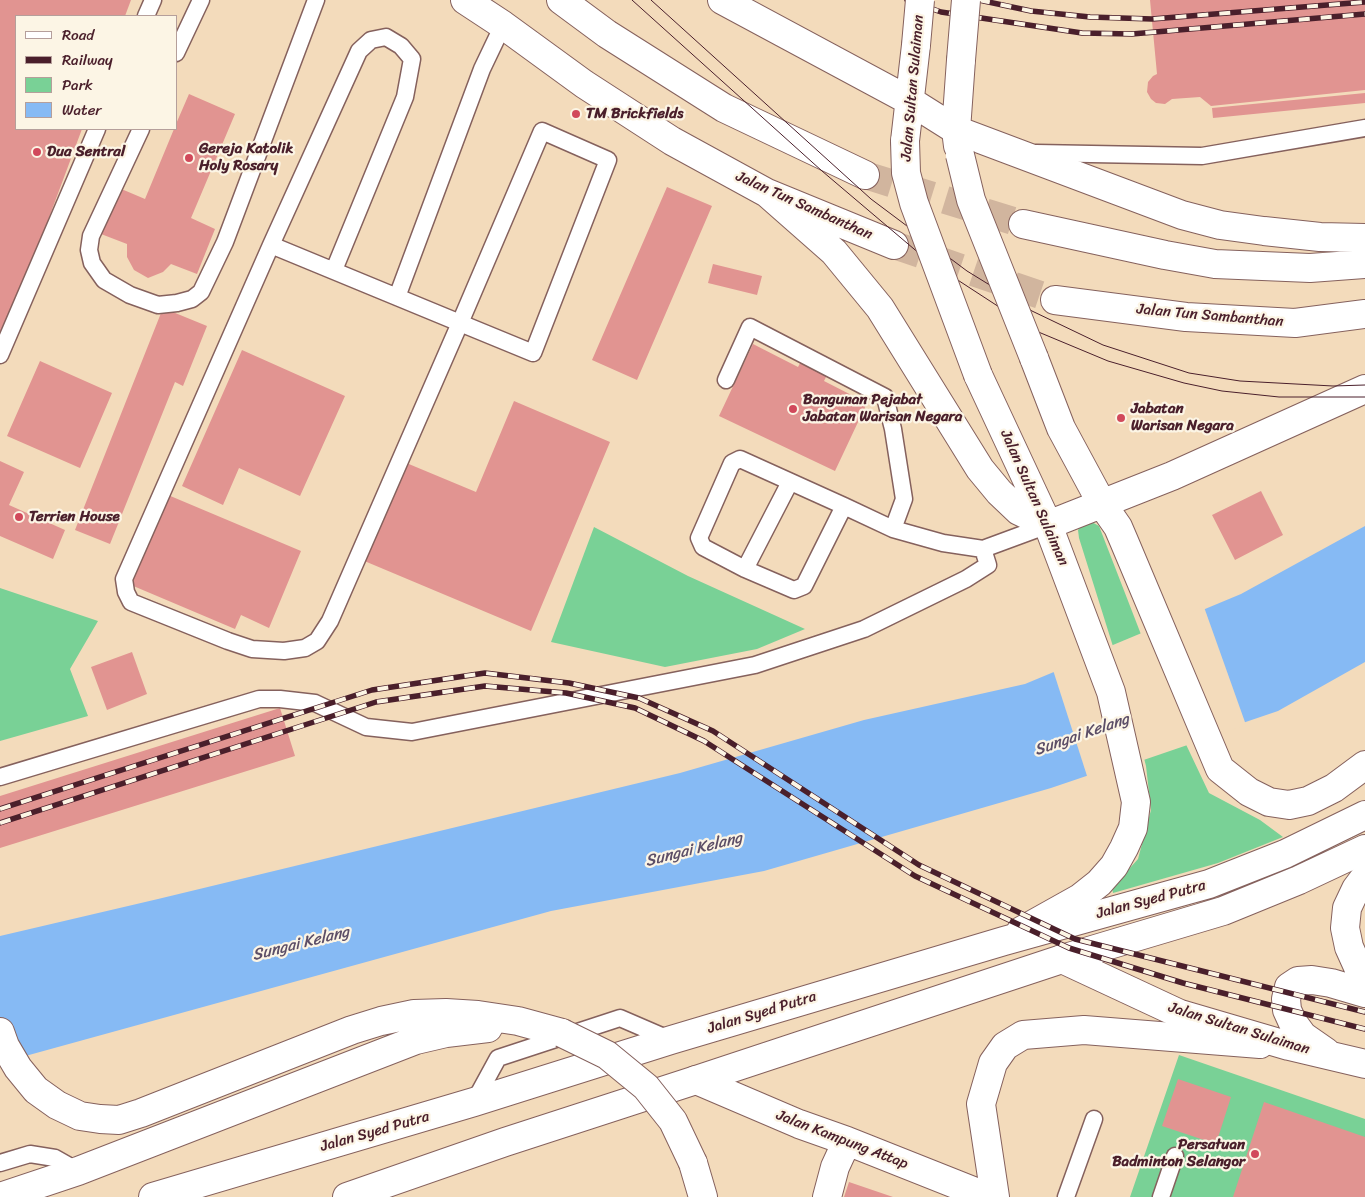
<!DOCTYPE html>
<style>
body{margin:0}
#map{position:relative;width:1365px;height:1197px;overflow:hidden;background:#f3dbbb;font-family:Sriracha,sans-serif}
canvas{display:block}
.legend{position:absolute;left:15px;top:15px;width:162px;height:115px;box-sizing:border-box;background:#fcf5e5;border:1px solid #b59f9b;margin:0;padding:6px 9px;list-style:none;font-size:15px;color:#4a1f2b}
.legend li{display:flex;align-items:center;gap:10px;height:25px}
.legend b{width:25px;border:1px solid #b59f9b}
</style>
<div id="map">
<canvas width="1365" height="1197"></canvas>
<ul class="legend">
<li><b style="height:6px;background:#fff"></b>Road</li>
<li><b style="height:6px;background:#4a1f2b"></b>Railway</li>
<li><b style="height:14px;background:#79d196"></b>Park</li>
<li><b style="height:14px;background:#86baf4"></b>Water</li>
</ul>
</div>
<script>
const g = document.querySelector('canvas').getContext('2d');
g.lineJoin = 'round';
function fill(path, color) { g.fillStyle = color; g.fill(path, 'evenodd'); }
const poly = rows => new Path2D(rows.map(r => 'M' + r).join(''));
function strokePath(path, color, width, dash) { g.strokeStyle = color; g.lineWidth = width; g.lineCap = dash ? 'butt' : 'round'; g.setLineDash(dash || []); g.stroke(path); }
function label(font, color, halo, rows, align = 'center') {
  g.font = font + ' Sriracha,sans-serif'; g.lineWidth = 4.5; g.setLineDash([]); g.textBaseline = 'middle'; g.strokeStyle = halo; g.fillStyle = color; for (const [text, x, y, turn = 0] of rows) {
    g.save(); g.translate(x, y); g.rotate((+turn || 0) * Math.PI / 180); g.textAlign = isNaN(turn) ? turn : align; if (halo) g.strokeText(text, 0, 0); g.fillText(text, 0, 0); g.restore();
  }
}
const green = poly([
 [1090,521,1099,526,1173,717,1209,793,1260,820,1283,837,1218,863,1113,893,1112,888,1138,859,1151,810,1146,766,1127,691,1079,538,1078,530,1082,525],
 [594,527,688,576,805,629,757,649,665,667,551,642],
 [0,588,98,621,70,669,88,716,0,741],
 [1179,1055,1365,1119,1365,1197,1130,1197]
]);
const water = poly([
 [1365,526,1365,662,1278,711,1051,788,764,871,551,911,0,1063,0,936,158,899,680,773,864,720,1025,684,1241,594]
]);
const pier = poly([
 [1204,607,1246,725,1088,779,1053,670]
]);
const building = poly([
 [0,0,131,0,125,16,16,16,16,129,82,129,16,306,0,342],
 [1150,0,1365,0,1365,90,1211,106,1200,97,1172,99,1165,104,1156,103,1151,99,1147,92,1148,82,1153,76,1157,74],
 [1365,93,1365,103,1213,118,1212,108],
 [189,94,235,114,191,218,215,229,197,274,171,264,163,272,148,278,134,270,127,257,127,244,101,234,119,188,145,199,174,129,176,129,176,124],
 [667,187,712,206,637,380,592,360],
 [713,264,762,276,757,295,708,283],
 [163,308,207,326,183,386,175,382,110,544,75,530],
 [753,344,798,367,808,348,834,361,824,381,867,403,835,471,719,416],
 [242,350,345,396,300,496,239,468,223,505,182,486],
 [40,361,112,393,80,468,7,436],
 [514,401,610,442,531,631,362,560,404,462,476,492],
 [0,461,24,472,9,505,65,530,53,559,0,536],
 [1261,491,1283,535,1235,560,1212,515],
 [168,495,301,551,269,628,241,615,235,629,131,585],
 [132,652,147,694,107,710,91,667],
 [280,708,295,756,0,848,0,796],
 [1178,1079,1231,1097,1216,1144,1162,1126],
 [1264,1102,1365,1137,1365,1197,1233,1197],
 [849,1182,893,1197,844,1197]
]);
const secondaryTunnel = poly([
 [865,175,1023,224],
 [894,245,1055,300]
]);
const lane = poly([
 [146,16,153,0],
 [176,53,201,0],
 [141,129,91,236,89,250,92,263,104,280,130,295,158,305,177,303,192,299,201,292,225,242,316,0],
 [1036,153,1202,156,1365,128],
 [271,245,460,323,533,353,608,160,542,131,460,323,330,621,317,641,305,648,284,651,252,649,228,641,131,602,126,592,124,579,271,245,359,51,371,40,386,37,401,46,412,59,405,97,334,270],
 [397,297,482,69,503,25],
 [0,355,97,129],
 [726,380,750,327,885,397,893,429,904,499,893,529],
 [844,506,804,586,794,590,745,569,703,547,699,538,732,463,740,459,844,506,893,529,943,543,983,549,1048,525],
 [745,569,790,482],
 [0,777,259,699,280,699,315,703,366,727,412,732,755,665,864,629,966,579,988,565,983,549],
 [474,1102,498,1058,620,1018,671,1040],
 [0,1163,30,1154,55,1158,78,1171],
 [1066,1197,1094,1119],
 [1161,1197,1175,1156]
]);
const street = poly([
 [696,1080,799,1124,847,1141,988,1197],
 [827,1197,835,1167,847,1141],
 [995,1197,981,1104,993,1063,1005,1046,1023,1035,1084,1030,1260,1044]
]);
const secondary = poly([
 [465,0,503,25,584,84,672,141,767,193,894,245],
 [561,0,607,34,724,108,865,175],
 [722,0,910,101,956,130,1182,215,1220,225,1264,231,1320,237,1365,238],
 [905,141,916,45],
 [958,146,956,130,961,60],
 [767,193,834,252,880,308,980,469,999,492,1019,511,1048,525,1172,476,1365,389],
 [1023,224,1165,255,1215,264,1310,268,1365,264],
 [1055,300,1186,317,1295,323,1365,314],
 [1034,358,1061,428,1102,504,1118,527,1124,541,1220,769,1249,792,1269,802,1289,805,1308,801,1334,788,1365,765],
 [978,375,1048,525,1111,692,1136,802,1133,828,1124,848,1114,866,1099,883,1080,898,1021,931],
 [1365,877,1356,889,1347,908,1345,928,1349,947,1358,967,1365,977],
 [1062,959,1180,1014,1289,1046,1365,1064],
 [1326,1052,1303,1036,1292,1021,1287,1010,1286,999,1289,987,1298,981,1312,980,1331,983,1365,993]
]);
const primary = poly([
 [0,1032,5,1046,18,1068,36,1090,57,1105,80,1116,100,1119,119,1120,141,1113,352,1030,381,1021,414,1014,446,1013,478,1015,518,1021,562,1033],
 [693,1163,703,1197],
 [0,1197,78,1171,416,1040,446,1033,488,1028],
 [153,1197,474,1102,671,1040,1004,941,1209,884,1285,854,1365,815],
 [347,1197,505,1142,696,1080,1062,959,1223,911,1299,880,1365,849]
]);
const tram = poly([
 [632,0,822,171,927,260,1036,331,1108,361,1184,383,1222,391,1279,397,1365,397],
 [651,0,871,199,967,271,1032,311,1103,345,1189,373,1240,381,1333,386,1365,385]
]);
const rail = poly([
 [907,0,941,12,1082,33,1132,34,1365,14],
 [979,0,1031,11,1090,17,1152,19,1365,2],
 [0,809,372,690,485,673,569,683,639,698,713,731,919,865,1075,939,1365,1012],
 [0,823,376,702,485,686,566,693,635,708,704,741,915,876,1069,948,1183,983,1365,1029]
]);
const secondaryBridge = poly([
 [916,45,920,0],
 [961,60,966,0],
 [905,141,906,173,914,203,978,375],
 [960,155,971,200,1034,358]
]);
const primaryBridge = poly([
 [562,1033,607,1055,646,1087,673,1121,693,1163]
]);
const markers = [
 [576,114,5,"#d1495b"],
 [37,152,5,"#d1495b"],
 [189,158,5,"#d1495b"],
 [793,409,5,"#d1495b"],
 [1121,418,5,"#d1495b"],
 [19,517,5,"#d1495b"],
 [1255,1154,5,"#d1495b"]
];
const streetNames = [
 ["Jalan Sultan Sulaiman",913,88,-85],
 ["Jalan Tun Sambanthan",804,206,24],
 ["Jalan Tun Sambanthan",1210,316,5],
 ["Jalan Sultan Sulaiman",1034,498,66],
 ["Jalan Syed Putra",1151,900,-15],
 ["Jalan Syed Putra",762,1013,-17],
 ["Jalan Sultan Sulaiman",1239,1029,17],
 ["Jalan Syed Putra",375,1132,-16],
 ["Jalan Kampung Attap",842,1140,21]
];
const poiNames = [
 ["TM Brickfields",586,114],
 ["Gereja Katolik",199,149],
 ["Holy Rosary",199,166],
 ["Dua Sentral",47,152],
 ["Bangunan Pejabat",803,400],
 ["Jabatan Warisan Negara",803,417],
 ["Jabatan",1131,409],
 ["Warisan Negara",1131,426],
 ["Terrien House",29,517],
 ["Persatuan",1245,1145,"right"],
 ["Badminton Selangor",1245,1162,"right"]
];
const waterNames = [
 ["Sungai Kelang",1082,735,-19],
 ["Sungai Kelang",694,850,-14],
 ["Sungai Kelang",301,944,-14]
];
fill(green, '#79d196');
fill(water, '#86baf4');
fill(pier, '#f3dbbb');
fill(building, '#e19491');
strokePath(secondaryTunnel, '#d1b59e', 28, [28, 14]);
strokePath(lane, '#85615d', 19);
strokePath(street, '#85615d', 30);
strokePath(secondary, '#85615d', 30);
strokePath(primary, '#85615d', 30);
strokePath(lane, '#fff', 16);
strokePath(street, '#fff', 28);
strokePath(secondary, '#fff', 28);
strokePath(primary, '#fff', 28);
strokePath(tram, '#4a1f2b', 1);
strokePath(rail, '#4a1f2b', 5.5);
strokePath(rail, '#fcf5e5', 4, [11]);
strokePath(secondaryBridge, '#85615d', 30, []);
strokePath(primaryBridge, '#85615d', 30, []);
strokePath(secondaryBridge, '#fff', 28);
strokePath(primaryBridge, '#fff', 28);
for (const [x, y, r, color] of markers) { const dot = new Path2D(); dot.arc(x, y, r, 0, 2 * Math.PI); g.fillStyle = color; g.fill(dot); strokePath(dot, '#fcf5e5', 2); }
label('15px', '#4a1f2b', '#fcf5e5', streetNames);
label('bold 15px', '#4a1f2b', '#fcf5e5', poiNames, 'left');
label('italic 16px', '#5c4e67', '#fcf5e5', waterNames);
</script>
